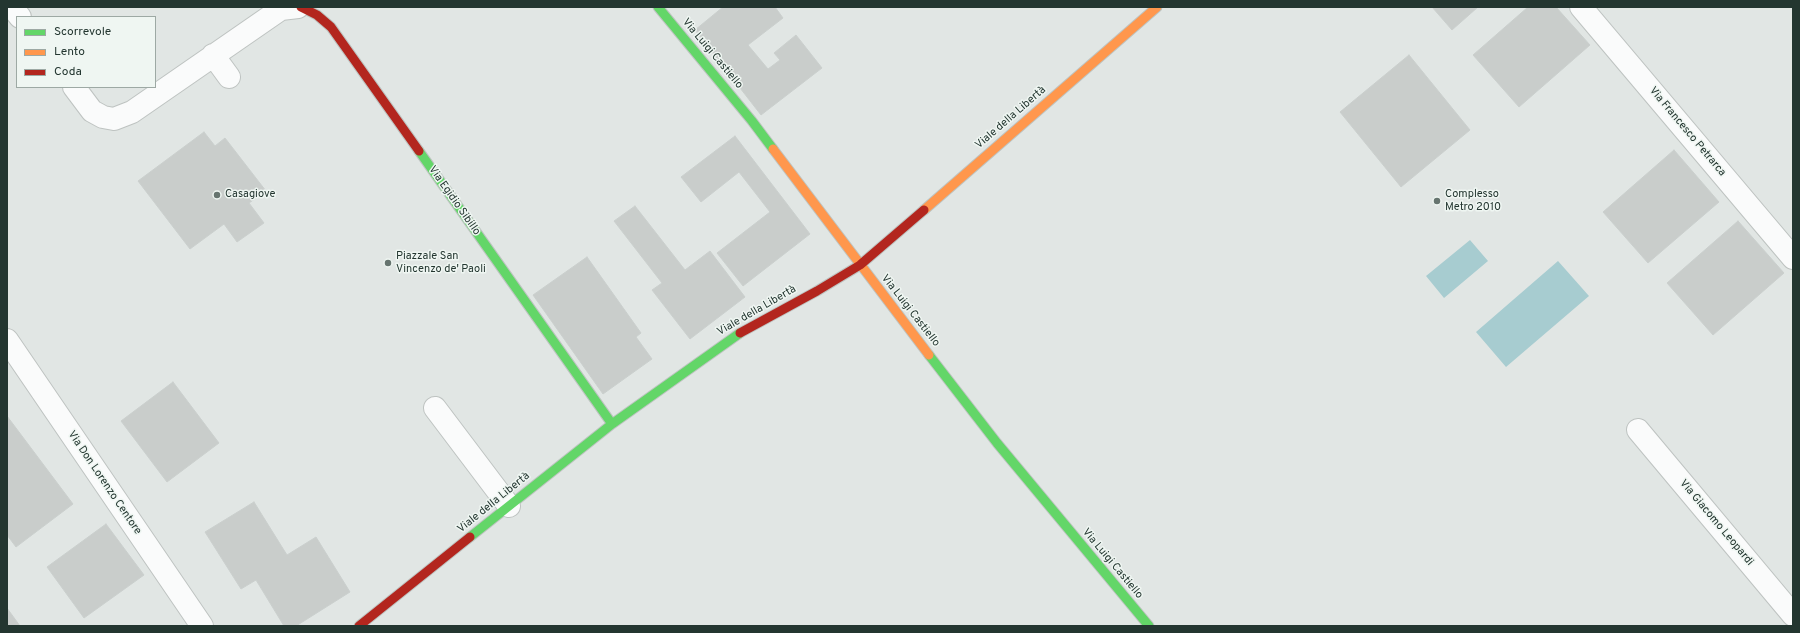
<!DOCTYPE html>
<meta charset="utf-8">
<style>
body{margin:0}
#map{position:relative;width:1800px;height:633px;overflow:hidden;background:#e1e6e4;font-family:Overpass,sans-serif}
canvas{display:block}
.frame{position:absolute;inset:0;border:8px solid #233630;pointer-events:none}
.legend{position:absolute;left:16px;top:16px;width:140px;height:72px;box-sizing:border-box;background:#eff6f2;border:1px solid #9da9a4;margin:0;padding:5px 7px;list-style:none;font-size:12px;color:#233630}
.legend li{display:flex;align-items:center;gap:8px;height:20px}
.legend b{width:20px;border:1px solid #9da9a4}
</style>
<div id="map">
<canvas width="1800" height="633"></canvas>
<div class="frame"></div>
<ul class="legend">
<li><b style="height:5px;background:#63d668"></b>Scorrevole</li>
<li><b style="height:5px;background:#ff974d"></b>Lento</li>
<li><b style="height:5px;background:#b3261e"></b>Coda</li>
</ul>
</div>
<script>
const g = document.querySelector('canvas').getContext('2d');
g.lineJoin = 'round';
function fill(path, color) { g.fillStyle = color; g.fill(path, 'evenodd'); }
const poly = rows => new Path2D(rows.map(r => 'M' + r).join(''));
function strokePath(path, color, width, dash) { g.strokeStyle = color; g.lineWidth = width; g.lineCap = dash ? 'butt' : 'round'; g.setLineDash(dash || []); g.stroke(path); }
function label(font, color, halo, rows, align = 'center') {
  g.font = font + ' Overpass,sans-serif'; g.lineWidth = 3; g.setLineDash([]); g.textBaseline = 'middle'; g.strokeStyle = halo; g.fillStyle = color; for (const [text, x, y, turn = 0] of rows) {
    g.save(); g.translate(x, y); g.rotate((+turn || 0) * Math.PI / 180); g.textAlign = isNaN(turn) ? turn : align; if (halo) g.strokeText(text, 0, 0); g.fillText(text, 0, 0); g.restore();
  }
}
const water = poly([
 [1470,240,1488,261,1444,298,1426,276],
 [1558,261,1589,296,1506,367,1476,332]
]);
const building = poly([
 [723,7,775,7,783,18,748,45,768,69,780,60,774,53,796,35,822,68,761,115,695,30,723,7],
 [1432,7,1478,7,1452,30,1432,7],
 [1528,7,1556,7,1590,45,1519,107,1473,55,1528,7],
 [1409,55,1470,130,1401,187,1340,112,1409,55],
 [204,132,215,146,225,138,266,191,249,203,264,223,237,242,224,224,190,249,138,181,204,132],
 [735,136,810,234,743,286,717,253,770,212,739,172,701,202,681,177,735,136],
 [1674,150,1719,202,1648,263,1603,212,1674,150],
 [635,206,685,270,710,251,745,297,690,339,652,290,662,283,614,221,635,206],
 [1738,221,1784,273,1713,335,1667,283,1738,221],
 [587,257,641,333,636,337,652,359,603,394,533,295,587,257],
 [173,382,219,443,167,482,121,421,173,382],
 [7,416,73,504,16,547,7,535,7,416],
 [254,502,287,555,316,537,350,592,296,626,284,626,256,580,241,589,205,532,254,502],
 [106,524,144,575,84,618,47,567,106,524],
 [7,608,20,626,7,626,7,608]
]);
const street = poly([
 [12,7,20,17],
 [1581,7,1793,258],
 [213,55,229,77],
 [74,87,92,111,103,117,114,119,132,112,281,9,298,7],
 [7,340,202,626],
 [435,408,509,506],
 [1638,430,1793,615]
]);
const fast = poly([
 [658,7,752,121,773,149],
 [419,151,612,424],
 [929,355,997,443,1149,626],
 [470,537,612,424,740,333]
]);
const slow = poly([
 [773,149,929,355],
 [924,210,1157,7]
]);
const jam = poly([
 [301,7,317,15,331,27,419,151],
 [740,333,817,291,860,265,924,210],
 [359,626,470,537]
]);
const markers = [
 [217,195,4,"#66746f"],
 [1437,201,4,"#66746f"],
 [388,263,4,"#66746f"]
];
const streetNames = [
 ["Via Luigi Castiello",712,54,50],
 ["Viale della Libertà",1011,118,-41],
 ["Via Francesco Petrarca",1687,132,50],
 ["Via Egidio Sibillo",454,201,55],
 ["Viale della Libertà",757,311,-30],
 ["Via Luigi Castiello",910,311,52],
 ["Via Don Lorenzo Centore",104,483,56],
 ["Viale della Libertà",494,503,-39],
 ["Via Giacomo Leopardi",1716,523,50],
 ["Via Luigi Castiello",1112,564,50]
];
const poiNames = [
 ["Casagiove",225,195],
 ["Complesso",1445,195],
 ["Metro 2010",1445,208],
 ["Piazzale San",396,257],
 ["Vincenzo de' Paoli",396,270]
];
fill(water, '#a7ccd0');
fill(building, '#c9cdcb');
strokePath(building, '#cacfcd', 1);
strokePath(street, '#bec3c1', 24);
strokePath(fast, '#bec4c1', 11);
strokePath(slow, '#bec4c1', 11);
strokePath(jam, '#bec4c1', 11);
strokePath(street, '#fafbfb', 22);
strokePath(fast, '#63d668', 9);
strokePath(slow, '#ff974d', 9);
strokePath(jam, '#b3261e', 9);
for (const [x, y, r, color] of markers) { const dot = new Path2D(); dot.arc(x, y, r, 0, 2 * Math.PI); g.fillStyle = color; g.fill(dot); strokePath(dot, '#eff6f2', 1.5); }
label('11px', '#233630', '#eff6f2', streetNames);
label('11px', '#233630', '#eff6f2', poiNames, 'left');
</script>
